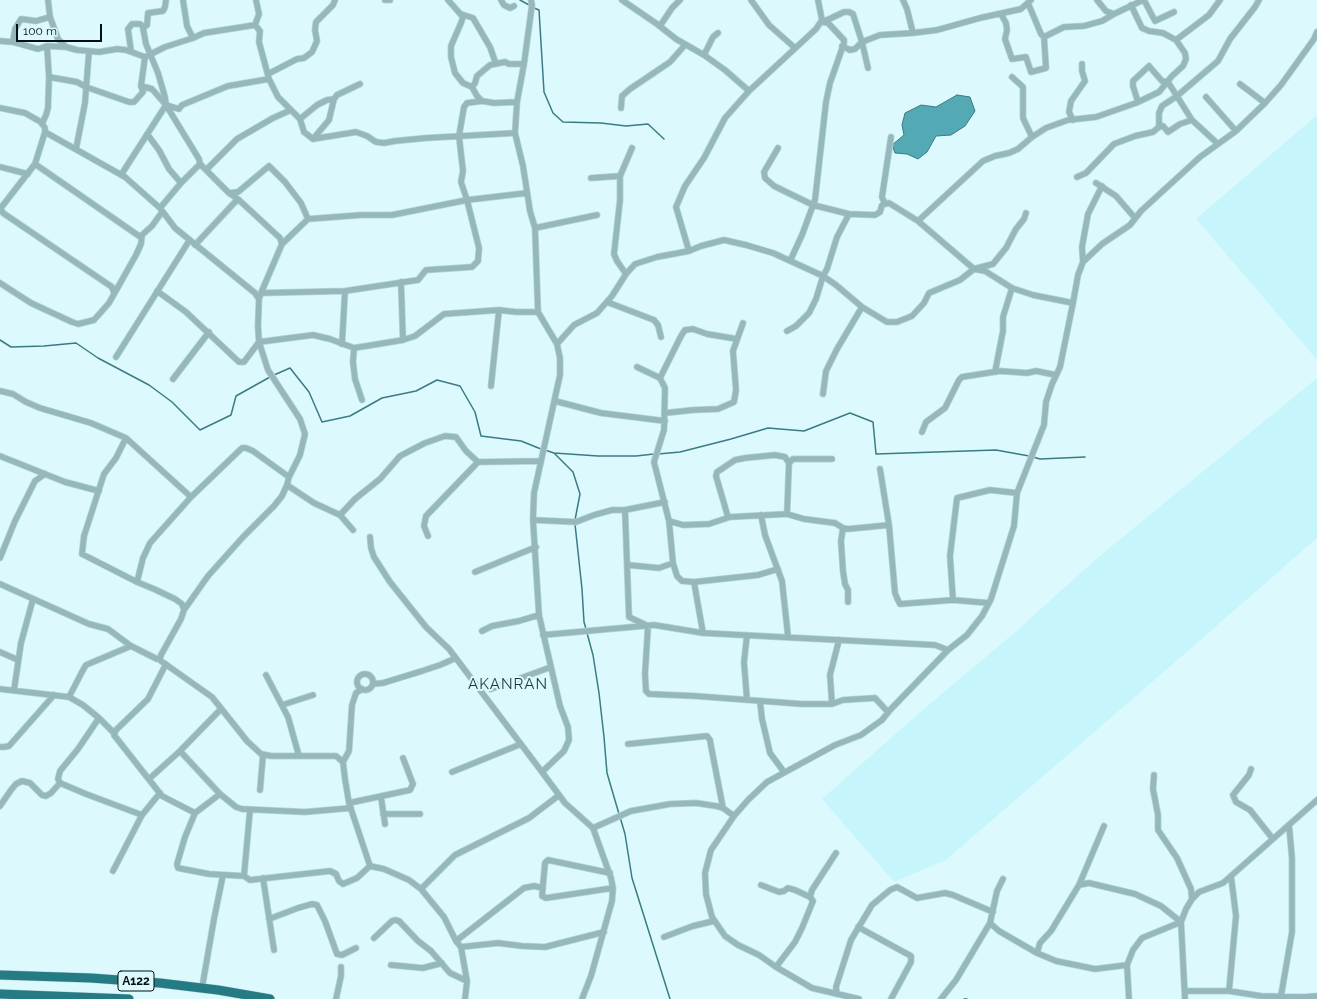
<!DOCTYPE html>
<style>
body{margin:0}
#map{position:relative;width:1317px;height:999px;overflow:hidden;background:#dcfafe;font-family:Raleway,sans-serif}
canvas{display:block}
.scale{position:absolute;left:16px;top:24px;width:86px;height:18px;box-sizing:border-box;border:2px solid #030f11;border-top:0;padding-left:5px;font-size:12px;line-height:14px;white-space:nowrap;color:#030f11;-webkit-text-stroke:3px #dcfafe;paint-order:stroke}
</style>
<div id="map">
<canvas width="1317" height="999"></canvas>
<div class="scale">100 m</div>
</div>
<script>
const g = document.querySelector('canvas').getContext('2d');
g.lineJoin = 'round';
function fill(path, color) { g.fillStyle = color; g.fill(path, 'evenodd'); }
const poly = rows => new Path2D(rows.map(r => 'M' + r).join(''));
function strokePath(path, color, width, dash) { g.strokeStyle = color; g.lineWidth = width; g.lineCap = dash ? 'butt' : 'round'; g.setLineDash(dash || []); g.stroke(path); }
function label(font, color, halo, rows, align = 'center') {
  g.font = font + ' Raleway,sans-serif'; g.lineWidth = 4; g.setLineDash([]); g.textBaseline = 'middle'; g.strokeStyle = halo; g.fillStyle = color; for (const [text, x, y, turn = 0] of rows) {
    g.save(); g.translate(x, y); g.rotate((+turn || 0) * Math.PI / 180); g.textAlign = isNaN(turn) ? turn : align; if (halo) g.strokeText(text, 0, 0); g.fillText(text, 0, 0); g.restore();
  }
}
const built = poly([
 [1317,115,1317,360,1196,219],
 [1317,378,1317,538,1158,677,946,860,894,882,822,799,919,713,1013,634,1096,559]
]);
const water = poly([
 [957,95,970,97,975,111,965,126,951,135,936,136,927,152,918,159,907,154,895,153,892,145,904,135,902,125,905,113,921,105,936,107,957,95]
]);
const stream = poly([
 [520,0,531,6],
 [534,8,539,10,544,92,553,113,563,122,601,123,626,126,648,124,664,139],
 [0,340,11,347,44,346,76,343,98,358,149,385,172,402,200,430,231,415,236,396,270,377],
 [274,375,290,368,309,392,322,422,350,416,382,398,416,391,437,380,460,386,475,412,481,436,521,441,541,449],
 [545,450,554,453,598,456,636,456,654,454],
 [554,453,573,472,580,494,575,520],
 [658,454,680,452,731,439,768,428,804,431,850,413,873,422,876,454,996,450,1029,456],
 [1033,457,1040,459,1085,457],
 [575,524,582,589,584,622,586,629],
 [587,633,593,655,599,693,604,737,607,773,619,814],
 [620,817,625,834,632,878,670,999],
 [964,999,967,999]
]);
const minor = poly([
 [48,0,50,17,58,39,66,47,77,50,89,51,85,103,76,149],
 [183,0,187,26,193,38],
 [385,0,390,0],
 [448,0,463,17,461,23,451,46,451,57,455,73,463,83,472,87,477,96,482,101,494,103,517,102],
 [501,0,504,5,510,8,514,6],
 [531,0,532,5,524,64,517,102,515,133,523,166,530,211,535,228,538,312,557,344,560,358,560,375,534,493,533,520,539,615,560,706,568,727,569,740,564,751,542,772,565,803,593,828,611,878,613,888,612,901,591,976,582,999],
 [622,0,657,24,676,39,704,55,725,70,749,91],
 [751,0,769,25,795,48],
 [1097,0,1106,11,1114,14],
 [1144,0,1155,21,1174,12],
 [1028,3,1041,34,1044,37,1064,27,1084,26,1102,21,1114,14,1143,0],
 [1131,5,1142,28,1149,31,1163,33,1176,40,1209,15,1220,0],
 [461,14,473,18,490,47,496,64],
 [1001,14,1006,23,1007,30,1005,39,1012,59,1026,57,1031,72,1046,68,1044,37],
 [823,22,844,12,849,12,853,14,862,42,868,68],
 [255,25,259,14,256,0],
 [660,26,672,8,680,0],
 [913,33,937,30,980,18,1021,9,1031,0],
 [0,41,13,42,38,49,47,46,66,47],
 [13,42,15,29,21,19,36,21,50,17],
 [47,46,49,77,77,82,86,87,129,102,134,102,143,92,141,86,145,57],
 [842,46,850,50,855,49,862,42,880,35,913,33,907,9,903,0],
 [89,51,99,52,117,49,126,50,145,57,165,47,193,38,204,33,255,25,260,31,259,42,269,79,278,97,300,119,304,132,313,139,356,132,367,136,376,142,384,143,395,141,426,138,515,133],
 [131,51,128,29,132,24,140,24,144,27],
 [704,55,713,37,718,33],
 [268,74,297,59,304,58,312,52,317,41,315,30,316,22,333,5,335,0],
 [1012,77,1023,87,1023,118,1032,137],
 [1240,84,1265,103],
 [141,86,152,89,166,105,199,159,200,164,229,193,239,200,280,238,282,244],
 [472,87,475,83,477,76,490,65,505,62,509,64,524,64],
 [1206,97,1236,131],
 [1138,102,1133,86,1133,81,1149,66,1162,81,1168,82,1192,120,1218,144],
 [166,105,179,109,182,105,228,86,269,79],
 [0,108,25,113,41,122,45,128,45,132,125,177,160,208,175,228,255,293,259,299,258,326,259,342,268,370,300,419,305,434,300,455,289,477,287,485,282,496,274,506,243,537,208,576,184,610,181,619,161,655,160,659,161,661,212,697,247,741,261,754,271,756,336,756,343,762,345,779,349,803,370,866,384,869,409,880,421,889,444,917,456,941,461,947,467,981,465,999],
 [621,108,622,96,630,89,670,62,685,45],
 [300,119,317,105,327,100,334,99],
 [1073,120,1069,112,1071,101,1085,81,1082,71,1082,64],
 [42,124,46,115,48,108,49,77],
 [1159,127,1159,113,1162,106,1177,96,1218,61,1230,39,1255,7,1259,0],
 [147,134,159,150,169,169,181,183],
 [313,139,329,120,334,99,337,95,360,84],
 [778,148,764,172,765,178,774,186,813,205,849,214,875,215,880,212,882,205,885,204],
 [35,164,139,236,142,235,152,226,162,212],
 [0,167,28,174],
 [206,170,237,139,273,118,291,110],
 [121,175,166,105,165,97,158,73,146,44,143,28,147,25,148,13,163,11,165,7,166,0],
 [1077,177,1086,173,1114,144,1135,136,1153,132,1159,127,1163,126,1168,132,1180,124,1192,120],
 [591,178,620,176],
 [1096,183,1116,196,1135,218],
 [229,193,238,192,269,166,285,182,301,203,308,219],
 [885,204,889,203,918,221,974,269,993,264,1006,248,1016,229,1024,219,1026,213],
 [885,204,882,197,891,137],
 [0,208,3,213,112,287,114,293],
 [160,208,181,183,200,164],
 [0,209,35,164,45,132],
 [918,221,983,161,995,156,1009,153,1018,149,1032,137,1046,128,1068,120,1096,117,1136,103,1159,92,1172,76,1183,66,1186,59,1185,53,1176,40],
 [535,228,597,215],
 [195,245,235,202,239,200],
 [689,251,676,207,685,186,704,158,725,118,749,91,816,29,822,20,818,0],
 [790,261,802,235,815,200,826,102,830,83,844,43,844,40,828,23,823,22,822,20],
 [1083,262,1082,247,1088,214,1102,186],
 [626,274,617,261,614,254,620,200,620,176,632,148],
 [401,282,403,340],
 [0,283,31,303,72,322,78,324,94,320,109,303,136,255,141,244,142,235],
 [157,291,186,312,239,362,244,362,259,342,313,335,330,339,354,348,403,340,415,336,444,314,499,310,516,312,538,312],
 [261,293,282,244,308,219,361,215,392,215,467,200,527,193],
 [259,299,261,293,345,291,418,280,426,270,472,267,478,261,479,248,467,200,461,182,463,171,459,136,464,107,467,103,482,101],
 [607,302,654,320,658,325,661,337],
 [787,331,796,326,809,313,816,299,823,276,827,269,837,237,849,214],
 [342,344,345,291],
 [557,344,574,325,597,313,612,296,626,274,635,264,657,257,689,251,701,246,724,240,746,245,773,253,823,276,836,285,862,307,887,322,897,322,912,316,924,303,929,293,960,280,974,269,985,271,1012,288,1033,295,1073,303],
 [354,348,353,362,355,379,362,400],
 [116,357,189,241],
 [637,367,660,378,665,388,664,430,654,462,669,521,683,525,709,524,730,517,787,514,804,519,835,523,843,528,848,529,889,525],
 [995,372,1003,331,1003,317,1012,288],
 [660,378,681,336,685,330,693,329,707,334,737,339],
 [173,379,209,332],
 [491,386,499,310],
 [0,391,13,394,26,402,40,408,91,423,126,438,191,497],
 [823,394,826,371,837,349,862,307],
 [555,401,601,413,665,421],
 [665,413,693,410,718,409,734,402,736,390,733,351,743,323],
 [922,432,926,422,945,408,959,380,962,377,1000,371,1027,373,1036,371,1056,375],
 [126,438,116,458,104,474,84,536,82,554,137,582,154,589,175,599,182,604,184,610],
 [0,456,65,482,99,491],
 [880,469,889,525,895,593,897,598,900,604,953,600,989,603],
 [287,485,314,503,340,515,353,530],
 [625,510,629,617,646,625],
 [787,514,789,463],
 [340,515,355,499,380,479,400,456,425,443,445,436,456,437,466,451,478,462,541,461],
 [761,515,765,535,782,581,788,636],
 [728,517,716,476,717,472,735,460,745,458,775,455,785,457,789,463,793,459,832,459],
 [533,520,576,522,594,515,612,510,625,510,665,502],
 [669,521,673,563,677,576,682,581,694,582,703,633],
 [843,528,841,541,843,571,845,584,848,590,848,602],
 [428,536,424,526,426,516,478,462],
 [370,537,371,548,374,557,390,582,426,627,449,649,542,772],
 [0,558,15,521,35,481,45,474],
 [628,565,659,568,673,563],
 [475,572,536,547],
 [137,582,143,558,150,543,191,497,242,448,246,448,253,451,289,477],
 [694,582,758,575,778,569],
 [0,584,89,624,108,629,131,646,157,659,160,659],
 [953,600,950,556,957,498,990,490,1017,493],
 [648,626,645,674,646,691,649,694,695,696,802,704,832,704,843,700,875,698,888,712],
 [482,631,492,626,519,621,539,615],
 [543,635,654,625,703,633,935,645,948,650],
 [0,652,18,660],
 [166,664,148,699,116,730,114,735,162,796,195,813],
 '357 682a8 8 0 1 1 16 0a8 8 0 1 1-16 0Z',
 [266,675,288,717,299,756],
 [373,684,383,683,422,671,440,665,456,658],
 [0,689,69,697,83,705,99,718,114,733],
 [491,689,551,667],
 [14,690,21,643,33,599],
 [69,697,83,670,86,665,131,646],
 [747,700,744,662,747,635],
 [760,701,762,719,770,753,784,772],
 [832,704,830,675,839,640],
 [282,705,313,695],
 [99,718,78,749,60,771,58,779,60,783,86,794,142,815],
 [628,744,707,736,710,740,711,746,723,808],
 [0,747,4,747,9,746,54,695],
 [180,751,220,794,236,807,242,809,305,812,351,808],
 [343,762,349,751,352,705,356,693,362,689],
 [1251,769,1249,775,1233,795,1236,802,1250,810,1273,839],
 [452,772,521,744],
 [1154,775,1153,789,1158,815,1158,830,1177,858,1191,889,1192,899],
 [149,779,180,751,221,709],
 [260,790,263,755],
 [220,794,195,813,185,837,177,864,178,868,209,874,244,876],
 [381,797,385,824],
 [349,803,410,790,413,784,403,758],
 [0,806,11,790,16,784,22,781,30,783,42,795,46,796,51,793,60,783],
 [383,814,420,814],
 [593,828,631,811,670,804,696,803,716,806,723,808,734,816],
 [113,871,142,815,160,793],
 [610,873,548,860,545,863,542,896,546,898,613,888],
 [244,876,250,880,330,871,336,874,339,881,343,884,357,878,370,866],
 [244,876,250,810],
 [263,878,274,950],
 [1003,879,997,891,990,923,999,931,1037,953,1056,961,1095,969,1127,965],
 [761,885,779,892,784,891,788,888,795,890,810,897,813,901,802,928,795,942,776,967],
 [1079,885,1089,883,1135,894,1161,906,1181,922,1142,938,1133,950,1127,965,1129,999],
 [421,889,455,855,529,818,558,796],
 [810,897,812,890,836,853],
 [269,919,298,908,312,904,317,905,325,921,337,954,342,955,356,948],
 [858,927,911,956,911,962,891,999],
 [664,937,693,926,714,921],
 [374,938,392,921,395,920,399,921,418,941,431,951,450,973,467,981],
 [456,941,524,888,534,886,543,888],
 [461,947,498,943,522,946,545,947,604,932],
 [1037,953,1040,943,1051,931,1079,885,1104,826],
 [391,965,423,968,442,963],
 [202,988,214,919,223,875],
 [1185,991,1229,991,1261,996,1304,997,1317,996],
 [1229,991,1236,916,1231,876],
 [837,994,836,987,851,940,872,905,890,890,897,887,917,898,945,893,953,895,993,912],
 [1281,996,1292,932,1292,858,1289,825],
 [336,999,341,976,341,967],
 [859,999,812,988,776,967,759,955,738,945,725,936,712,917,706,894,705,873,711,850,734,816,748,800,767,782,835,745,861,735,882,720,890,710,948,650,967,635,982,616,991,599,1014,526,1017,493,1044,425,1046,402,1052,384,1060,367,1073,303,1078,275,1083,262,1102,244,1130,225,1141,211,1200,157,1236,131,1265,103,1281,85,1314,39,1317,32],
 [941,999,956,980,990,923],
 [1185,999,1181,922,1186,909,1192,899,1199,892,1223,883,1317,800]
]);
const trunk = poly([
 [0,975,91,978,160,983,218,990,270,999],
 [0,994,129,999]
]);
const shields = [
 [136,981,36]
];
const shieldNames = [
 ["A122",136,981]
];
const quarterNames = [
 ["AKANRAN",508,684]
];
fill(built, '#c6f6fc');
fill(water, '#53a9b4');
strokePath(water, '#3b7b83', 1);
strokePath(stream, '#3b7b83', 1.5);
strokePath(minor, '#b9d4d8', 7);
strokePath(trunk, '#b9d4d8', 10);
strokePath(minor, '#95b8bc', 5.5);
strokePath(trunk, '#247b84', 9);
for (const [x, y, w] of shields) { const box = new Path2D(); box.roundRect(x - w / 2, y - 10, w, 20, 3); g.fillStyle = '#dcfafe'; g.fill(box); strokePath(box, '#030f11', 1); }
label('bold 12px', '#030f11', null, shieldNames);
g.letterSpacing = '1px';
label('15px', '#193b3f', '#dcfafe', quarterNames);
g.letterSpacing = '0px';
</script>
